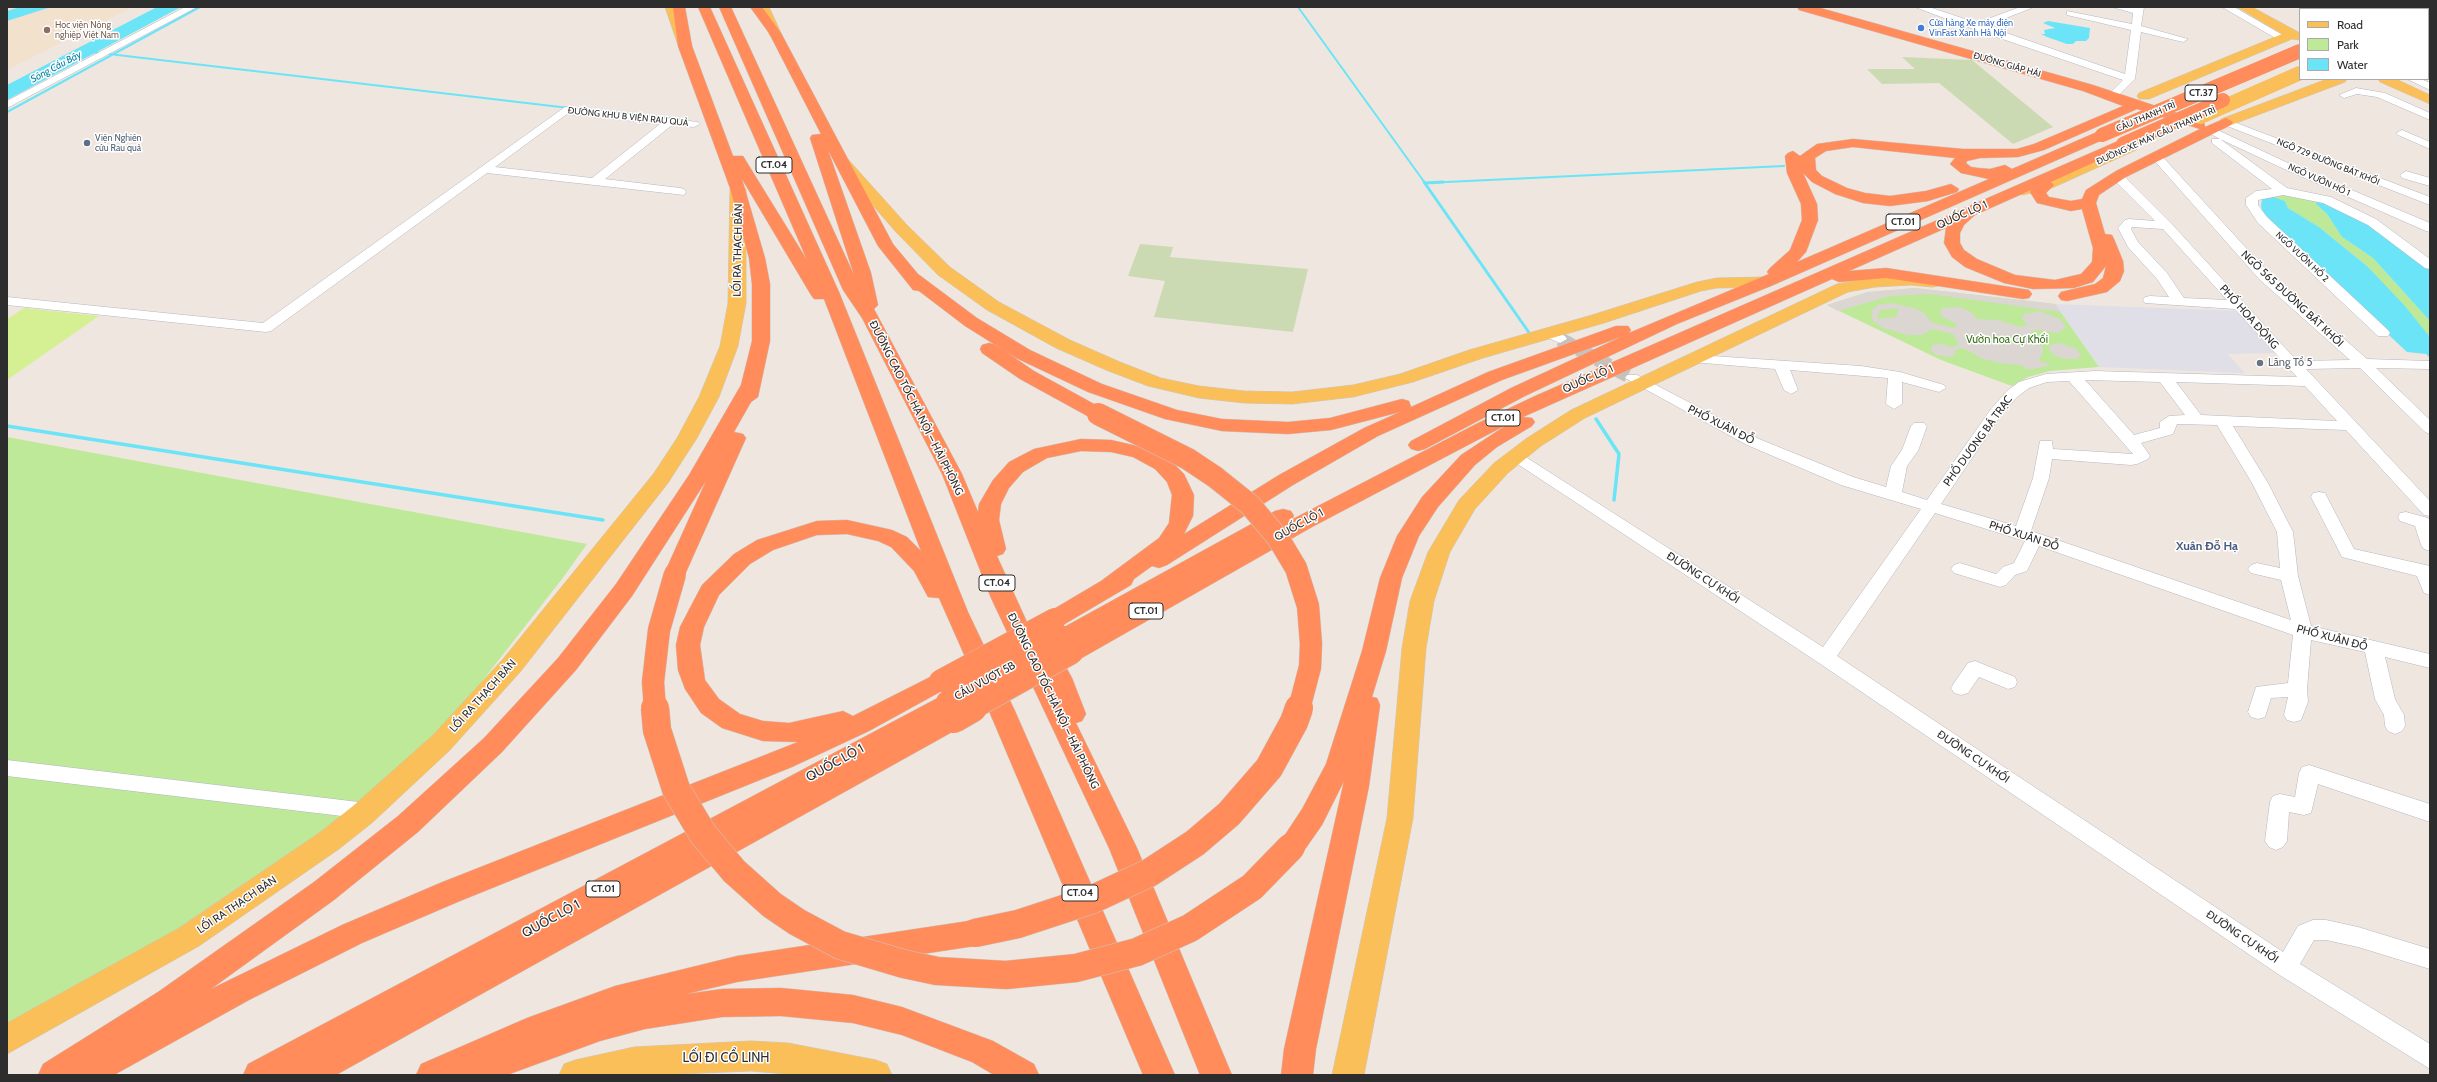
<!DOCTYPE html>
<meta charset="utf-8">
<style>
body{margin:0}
#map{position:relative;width:2437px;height:1082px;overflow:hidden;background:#efe6df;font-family:Cabin,sans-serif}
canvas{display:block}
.frame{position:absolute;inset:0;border:8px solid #2d2d2d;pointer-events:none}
.legend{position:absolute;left:2299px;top:8px;width:130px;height:72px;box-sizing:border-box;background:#fff;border:1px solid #ababab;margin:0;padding:5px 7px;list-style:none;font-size:12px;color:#2d2d2d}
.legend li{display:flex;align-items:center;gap:8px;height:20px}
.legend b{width:20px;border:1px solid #ababab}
</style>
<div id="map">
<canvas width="2437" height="1082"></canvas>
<div class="frame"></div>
<ul class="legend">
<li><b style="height:5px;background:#fabf59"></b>Road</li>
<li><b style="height:11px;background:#bee998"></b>Park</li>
<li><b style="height:11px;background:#6ce4f7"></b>Water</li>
</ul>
</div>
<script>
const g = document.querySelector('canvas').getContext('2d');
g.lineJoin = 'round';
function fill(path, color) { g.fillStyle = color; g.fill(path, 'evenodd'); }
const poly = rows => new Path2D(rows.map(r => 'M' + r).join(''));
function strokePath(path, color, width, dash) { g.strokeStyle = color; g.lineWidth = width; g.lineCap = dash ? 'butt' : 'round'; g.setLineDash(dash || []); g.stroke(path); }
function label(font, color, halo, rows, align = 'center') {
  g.font = font + ' Cabin,sans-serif'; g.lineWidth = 3; g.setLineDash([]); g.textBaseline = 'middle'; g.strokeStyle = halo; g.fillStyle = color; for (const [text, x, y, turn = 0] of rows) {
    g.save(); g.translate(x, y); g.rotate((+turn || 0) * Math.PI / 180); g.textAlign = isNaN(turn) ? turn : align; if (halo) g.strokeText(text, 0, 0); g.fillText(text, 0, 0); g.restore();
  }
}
const industrial = poly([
 [2055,304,2238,311,2275,353,2228,354,2245,373,2099,367]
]);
const education = poly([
 [7,7,133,7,7,70]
]);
const green = poly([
 [2279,193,2320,200,2315,203,2327,214,2342,237,2373,258,2430,321,2430,337,2367,266,2319,227,2288,208,2285,201,2271,196],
 [1915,288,2055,304,2099,367,2050,371,2028,377,2012,386,1941,360,1827,305,1868,292],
 [7,437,587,544,562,579,433,744,307,855,7,1029]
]);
const cemetery = poly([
 [1902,57,1972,60,2053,127,2013,144,1939,83,1882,84,1867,69,1915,69],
 [1140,244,1173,247,1170,257,1308,269,1293,332,1154,317,1165,281,1128,276]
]);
const pitch = poly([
 [24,308,61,312,99,316,7,380,7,319]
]);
const plaza = poly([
 [1915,288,2055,304,2061,312,1930,294,1890,296,1838,311,1827,305,1868,292],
 [1891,303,1914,308,1924,313,1933,323,1954,328,1957,324,1942,317,1940,312,1942,308,1960,307,1971,312,1977,319,1998,320,2020,327,2027,325,2022,318,2024,314,2040,311,2060,319,2066,327,2058,333,2037,330,2030,332,2043,348,2042,355,2038,360,2051,365,2028,370,2021,365,1999,363,1983,359,1963,348,1955,350,1955,355,1950,357,1936,355,1931,351,1932,345,1942,344,1951,347,1959,345,1953,334,1932,329,1922,335,1908,335,1883,328,1873,321,1871,311,1878,305],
 [1899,308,1896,317,1877,319,1880,310],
 [2060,343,2077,349,2081,356,2076,359,2066,359,2055,356,2049,350,2050,345]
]);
const water = poly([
 [20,7,51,7,7,21,7,11],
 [157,7,181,7,7,100,7,85],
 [2048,21,2090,28,2089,38,2086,41,2076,41,2073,44,2067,44,2047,37,2041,34,2045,34,2044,30,2055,28,2043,23],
 [2271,196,2285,201,2288,208,2319,227,2367,266,2404,305,2430,337,2430,358,2426,354,2407,352,2270,224,2263,215,2261,205,2262,199],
 [2320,200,2355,214,2430,269,2430,321,2373,258,2342,237,2327,214,2315,203]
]);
const streamFar2 = poly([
 [1298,7,1425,183],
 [92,52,569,108],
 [577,108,686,120],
 [7,112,200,7],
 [1425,183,1784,166]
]);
const streamFar1 = poly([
 [1424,182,1530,334],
 [1425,183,1443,182]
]);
const stream = poly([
 [1596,419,1619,454,1614,500],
 [7,426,603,520]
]);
const minorTunnel = poly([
 [1560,339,1632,378]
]);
const minor = poly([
 [185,7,197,7,7,108,7,101,185,7],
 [1915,7,1929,7,1977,23,2020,7,2034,7,1986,26,2125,74,2131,30,2067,15,2067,11,2132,24,2133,13,2112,7,2144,7,2141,26,2188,39,2183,42,2141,32,2135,79,2116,98,2112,99,2107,96,2123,80,1973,29,1915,7],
 [2222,7,2234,7,2286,37,2277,39,2222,7],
 [2428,19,2430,19,2430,25,2428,25,2428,19],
 [2407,79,2421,79,2430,83,2430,90,2407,79],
 [2356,88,2385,93,2430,113,2430,120,2377,97,2357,94,2344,98,2339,95,2356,88],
 [565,107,698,122,700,124,694,127,672,125,605,179,680,188,684,189,686,192,684,195,487,173,271,331,266,332,7,305,7,297,263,323,565,107],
 [567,114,660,124,592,178,495,167,567,114],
 [2226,119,2430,197,2430,205,2222,124,2222,120,2226,119],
 [2209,126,2290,164,2430,223,2430,232,2426,231,2282,168,2220,139,2287,188,2331,197,2376,219,2430,259,2430,269,2425,268,2368,225,2323,203,2283,195,2258,200,2258,205,2267,217,2388,330,2390,333,2388,336,2378,336,2258,223,2246,205,2246,198,2256,191,2272,189,2212,143,2212,139,2220,139,2205,131,2203,129,2209,126],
 [2402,130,2430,142,2430,149,2398,135,2396,133,2402,130],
 [2156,153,2160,154,2269,273,2367,359,2430,361,2430,369,2376,368,2430,420,2430,434,2425,432,2360,368,2306,369,2430,501,2430,516,2424,515,2346,430,2233,426,2268,483,2293,532,2298,576,2311,626,2430,654,2430,668,2385,657,2395,699,2404,715,2405,726,2402,731,2395,734,2388,731,2385,726,2384,715,2375,699,2365,652,2311,640,2307,689,2308,702,2301,720,2294,722,2287,720,2284,715,2288,697,2271,698,2265,717,2258,719,2251,717,2248,712,2256,687,2288,683,2293,635,2039,546,2027,571,2015,575,2006,585,2000,587,1954,573,1951,569,1954,565,1960,563,1996,574,2003,567,2014,563,2025,541,1935,513,1837,656,2283,952,2298,926,2313,920,2326,920,2358,927,2430,949,2430,969,2358,947,2326,940,2314,940,2300,964,2430,1044,2430,1069,2278,974,1819,663,1507,457,1509,454,1515,452,1521,454,1823,647,1921,509,1841,485,1747,445,1625,378,1627,375,1637,375,1759,439,1853,477,1886,487,1891,466,1902,450,1911,426,1914,423,1924,423,1927,426,1918,451,1907,466,1902,492,1927,500,1991,409,2007,391,2019,382,2046,374,2095,371,2297,377,2235,309,2145,303,2143,300,2145,297,2150,296,2169,297,2157,279,2128,247,2118,228,2125,220,2129,219,2155,221,2113,179,2111,176,2113,173,2117,172,2121,173,2171,223,2297,361,2350,360,2259,279,2152,158,2150,156,2156,153],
 [2132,227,2163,229,2227,300,2184,298,2167,273,2138,242,2131,229,2132,227],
 [2085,380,2160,382,2185,415,2169,416,2160,422,2160,428,2134,435,2085,380],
 [2069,381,2133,454,2053,449,2052,441,2040,441,2033,478,2016,526,1941,504,2001,415,2017,397,2029,388,2047,382,2069,381],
 [2176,382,2305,386,2337,421,2201,415,2176,382],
 [2177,424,2217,425,2252,483,2277,532,2280,568,2257,563,2251,565,2248,569,2251,573,2281,580,2291,620,2031,531,2049,478,2052,459,2131,465,2137,464,2148,459,2150,456,2141,443,2173,434,2177,424],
 [2406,171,2430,178,2430,186,2402,178,2400,175,2406,171],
 [1549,329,1565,336,1567,339,1560,343,1544,336,1542,333,1544,330,1549,329],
 [1697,355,1861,366,1900,372,1944,385,1946,388,1939,392,1902,382,1902,404,1894,409,1886,404,1888,378,1790,370,1798,390,1791,394,1784,390,1775,369,1692,362,1690,359,1692,356,1697,355],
 [2319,492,2325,493,2327,497,2354,549,2430,566,2430,595,2424,593,2417,576,2342,557,2311,497,2313,493,2319,492],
 [2406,512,2428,518,2430,521,2430,551,2424,549,2421,545,2415,526,2400,521,2398,517,2400,513,2406,512],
 [1975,661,2015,677,2017,682,2015,687,2008,689,1979,677,1968,693,1961,695,1954,693,1951,688,1954,683,1968,663,1975,661],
 [7,760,367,803,374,805,377,811,374,817,367,819,7,776,7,760],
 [2309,765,2430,804,2430,822,2318,784,2311,813,2304,815,2289,812,2287,841,2283,847,2276,850,2269,847,2265,841,2270,802,2273,796,2280,794,2295,797,2299,773,2302,767,2309,765]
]);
const major = poly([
 [665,7,677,7,692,45,690,48,680,48,678,45,665,7],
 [757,7,769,7,781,33,780,36,770,36,757,7],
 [2237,7,2252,7,2300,33,2300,40,2292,39,2149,99,2139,99,2137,96,2139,93,2282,34,2237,7],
 [2382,7,2398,7,2397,9,2381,9,2382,7],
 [2430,12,2430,20,2428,21,2428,13,2430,12],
 [2327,79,2347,79,2345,82,2231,125,2221,125,2219,122,2221,119,2327,79],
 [2378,79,2396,79,2430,95,2430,104,2380,82,2378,79],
 [2131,143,2136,144,2138,147,2136,150,2052,188,2022,195,2014,190,2016,187,2041,181,2131,143],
 [841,155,846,157,907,225,950,267,999,302,1070,340,1120,362,1161,378,1199,386,1244,391,1292,392,1353,385,1400,374,1469,350,1592,315,1697,282,1717,278,1765,277,1771,278,1774,282,1771,286,1765,287,1717,288,1701,291,1604,323,1483,358,1413,382,1353,397,1292,404,1244,403,1199,398,1148,386,1106,370,1056,348,987,310,938,275,895,231,836,163,833,160,841,155],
 [738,184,746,189,746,303,738,346,719,397,697,438,668,483,521,671,450,750,373,822,339,849,199,946,7,1054,7,1023,179,928,319,833,353,806,432,736,503,659,654,473,677,438,699,397,720,346,728,303,730,189,738,184],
 [1911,275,1932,277,1938,278,1941,282,1938,286,1932,287,1911,285,1875,287,1848,292,1585,418,1541,446,1508,473,1475,509,1450,552,1434,601,1426,648,1413,818,1364,1075,1332,1075,1387,818,1402,648,1410,601,1428,552,1459,500,1494,463,1527,438,1571,410,1837,284,1875,277,1911,275],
 [751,1041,788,1043,876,1060,887,1064,892,1075,799,1075,751,1071,653,1075,559,1075,564,1064,575,1060,634,1047,751,1041]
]);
const highway = poly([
 [673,7,685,7,692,46,733,156,743,156,807,260,698,7,710,7,839,292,968,612,1015,711,1175,1075,1143,1075,989,711,939,598,928,597,914,571,891,547,878,541,847,534,817,535,773,550,750,564,719,595,704,627,700,645,705,680,719,699,740,714,763,721,789,723,843,711,853,716,940,672,949,675,952,681,949,687,869,731,792,767,460,901,362,943,249,1000,114,1075,38,1075,43,1064,158,992,314,882,398,816,484,738,558,658,616,584,689,475,741,385,752,341,752,284,749,258,730,188,678,46,673,7],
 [742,179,811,295,814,299,824,299,921,551,907,537,892,530,847,520,817,521,757,540,734,554,702,585,680,627,676,645,678,670,685,689,701,713,722,728,763,741,798,742,440,883,342,925,211,989,334,900,418,832,502,752,576,670,632,596,706,481,664,574,667,579,675,582,683,579,746,438,743,434,734,432,751,402,758,397,770,341,770,284,765,258,742,179],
 [719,7,731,7,854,275,810,138,812,135,821,134,769,33,750,7,762,7,781,33,893,244,918,274,977,318,1030,350,1102,384,1177,410,1222,419,1288,422,1330,418,1402,399,1409,401,1411,407,1488,372,1616,326,1628,326,1631,330,1629,333,1769,274,1767,272,1770,268,1790,250,1802,220,1801,204,1787,173,1785,156,1788,153,1793,151,1800,156,1817,144,1853,139,1963,149,2017,149,2034,144,2123,106,2083,91,1799,10,1797,7,1817,7,2093,85,2204,122,2205,127,2226,118,2233,122,2231,125,2126,177,2099,195,2096,203,2105,234,2112,235,2114,239,2123,261,2124,271,2120,281,2107,292,2067,301,2061,300,2058,296,2061,292,2095,284,2103,278,2106,266,2093,282,2074,288,2033,289,2004,283,1965,267,1952,257,1944,243,1946,228,1849,271,1886,268,2023,289,2029,290,2032,294,2029,298,2023,299,1886,278,1839,282,1832,279,1523,417,1532,418,1535,422,1532,426,1497,447,1475,465,1438,507,1419,536,1402,578,1386,651,1372,697,1377,698,1380,705,1369,786,1316,1049,1313,1075,1281,1075,1284,1049,1344,781,1322,825,1301,855,1291,859,1281,855,1277,847,1302,809,1326,764,1362,651,1380,578,1397,536,1422,497,1461,455,1508,424,1312,527,1080,659,1072,662,1064,659,1060,653,1067,645,1057,643,1053,637,1057,631,1275,511,1283,509,1291,511,1294,516,1291,520,1478,423,1535,396,2118,141,2128,141,2130,144,2128,147,2051,182,2054,185,2046,193,2049,197,2071,201,2082,199,2086,190,2116,171,2200,129,2137,109,2044,150,2018,157,1980,158,1967,161,1966,163,1971,167,1978,168,1990,169,2005,165,2012,169,2097,132,2107,132,2109,135,2107,138,1771,286,1677,324,1525,396,1425,449,1418,451,1411,449,1408,445,1411,441,1511,388,1621,337,1502,380,1378,436,1293,485,1167,565,1159,568,1152,566,1134,579,1131,585,1063,625,1055,627,1047,625,1043,619,1047,613,1101,581,1159,538,1169,523,1172,495,1167,482,1155,469,1133,457,1111,452,1081,451,1047,458,1023,472,1009,488,1001,504,999,520,1006,549,1003,554,997,556,1036,642,1044,639,1052,642,1072,678,1086,714,1082,721,1076,723,1137,848,1232,1075,1200,1075,1109,848,991,598,942,474,862,318,843,290,719,7],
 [1853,147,1955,158,1950,164,1961,173,1989,179,1797,262,1806,252,1818,220,1817,204,1803,173,1812,182,1835,194,1863,203,1890,206,1928,201,1957,192,1959,189,1951,184,1926,191,1890,196,1865,193,1847,188,1822,176,1816,170,1815,158,1826,151,1853,147],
 [828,150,878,246,913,290,919,291,965,326,1016,358,1088,392,1165,419,1222,431,1288,434,1331,430,1400,412,1364,428,1279,475,1184,534,1193,516,1194,495,1184,474,1169,459,1146,448,1111,440,1081,439,1034,449,1009,462,993,480,979,504,978,512,962,474,874,309,878,305,871,273,828,150],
 [2031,190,2030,192,2037,203,2071,211,2082,209,2093,248,2092,262,2081,274,2055,280,2015,275,1977,259,1964,250,1960,243,1960,233,1964,225,1975,215,2031,190],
 [2395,7,2411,7,2410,9,2394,9,2395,7],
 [2430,7,2430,15,2428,16,2428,9,2424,9,2430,7],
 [989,343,996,345,1034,371,1105,410,1108,414,1105,418,1098,420,1091,418,1020,379,982,353,980,349,982,345,989,343],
 [947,693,956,695,959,702,954,709,963,712,967,719,963,726,336,1075,243,1075,248,1064,947,693],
 [975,920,985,924,990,933,985,942,975,946,737,982,686,994,722,989,781,988,853,995,902,1007,993,1041,1034,1064,1039,1075,994,1075,972,1062,902,1035,853,1023,781,1016,722,1017,645,1029,600,1041,507,1075,416,1075,421,1064,527,1018,615,986,737,956,975,920]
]);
const majorBridge = poly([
 [2200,117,2300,73]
]);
const highwayBridgeFar3 = poly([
 [2102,135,2300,51],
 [2123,144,2223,100]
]);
const highwayBridgeFar2 = poly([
 [1098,414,1100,415]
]);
const highwayBridgeFar1 = poly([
 [1098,414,1188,459,1215,477,1250,505,1278,538,1296,568,1308,606,1311,644,1310,667,1299,709],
 [940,681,1055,619],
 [947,702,1065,637],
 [655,709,653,682,659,630,675,574],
 [972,709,1072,653]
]);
const highwayBridge = poly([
 [655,708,657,730,676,789,703,834,734,871,772,905,797,922,840,945,904,964,937,971,1006,975,1076,968,1137,952,1190,928,1252,887,1291,847],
 [954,719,973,708],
 [975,933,1018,924,1091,900,1149,873,1195,843,1229,814,1269,768,1294,722,1299,708]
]);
const markers = [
 [1921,28,4,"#3f7fe0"],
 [47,30,4,"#8d6e63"],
 [87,143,4,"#5c6f8a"],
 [2260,363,4,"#6b7280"]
];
const farShopnames = [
 ["Cửa hàng Xe máy điện",1929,23],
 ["VinFast Xanh Hà Nội",1929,33]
];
const farEducationnames = [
 ["Học viện Nông",55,25],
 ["nghiệp Việt Nam",55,35]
];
const farStreetnames = [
 ["ĐƯỜNG GIÁP HẢI",2007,65,16],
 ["ĐƯỜNG KHU B VIỆN RAU QUẢ",628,117,6],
 ["CẦU THANH TRÌ",2146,117,-23],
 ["ĐƯỜNG XE MÁY CẦU THANH TRÌ",2156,136,-24],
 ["NGÕ 729 ĐƯỜNG BÁT KHỐI",2328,162,22],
 ["NGÕ VƯỜN HỒ 1",2319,180,24],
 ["NGÕ VƯỜN HỒ 2",2302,257,43]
];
const farServicenames = [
 ["Viện Nghiên",95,138],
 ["cứu Rau quả",95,148]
];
const farWaternames = [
 ["Sông Cầu Bây",56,67,-28]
];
const shields = [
 [2201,93,32],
 [774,165,36],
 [1903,222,34],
 [1503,418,34],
 [997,583,36],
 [1146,611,34],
 [603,889,34],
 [1080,893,36]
];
const shieldNames = [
 ["CT.37",2201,93],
 ["CT.04",774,165],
 ["CT.01",1903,222],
 ["CT.01",1503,418],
 ["CT.04",997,583],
 ["CT.01",1146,611],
 ["CT.01",603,889],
 ["CT.04",1080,893]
];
const streetNames = [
 ["QUỐC LỘ 1",1962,215,-24],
 ["LỐI RA THẠCH BÀN",738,250,-89],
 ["NGÕ 565 ĐƯỜNG BÁT KHỐI",2292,299,43],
 ["PHỐ HOA ĐỘNG",2249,317,48],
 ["QUỐC LỘ 1",1588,379,-24],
 ["ĐƯỜNG CAO TỐC HÀ NỘI – HẢI PHÒNG",916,408,63],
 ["PHỐ XUÂN ĐỖ",1721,425,27],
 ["PHỐ DƯƠNG BÁ TRẠC",1978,441,-54],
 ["QUỐC LỘ 1",1299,525,-29],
 ["PHỐ XUÂN ĐỖ",2024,536,18],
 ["ĐƯỜNG CỰ KHỐI",1703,578,33],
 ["PHỐ XUÂN ĐỖ",2332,638,15],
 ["CẦU VƯỢT 5B",985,681,-29],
 ["LỐI RA THẠCH BÀN",483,696,-48],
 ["ĐƯỜNG CAO TỐC HÀ NỘI – HẢI PHÒNG",1053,701,64],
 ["ĐƯỜNG CỰ KHỐI",1973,757,34],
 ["LỐI RA THẠCH BÀN",237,905,-34],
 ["ĐƯỜNG CỰ KHỐI",2242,937,34]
];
const parkNames = [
 ["Vườn hoa Cự Khối",2007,340]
];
const worshipNames = [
 ["Lăng Tổ 5",2268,363]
];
const neighbourhoodNames = [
 ["Xuân Đỗ Hạ",2207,546]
];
const nearStreetnames = [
 ["QUỐC LỘ 1",835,763,-29],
 ["QUỐC LỘ 1",551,919,-29],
 ["LỐI ĐI CỔ LINH",726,1058]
];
fill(industrial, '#e0dfe7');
fill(education, '#f1e1cd');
fill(green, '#bee998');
fill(cemetery, '#ccdab4');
fill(pitch, '#d5f093');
fill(plaza, '#dbd6d2');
fill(water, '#6ce4f7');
strokePath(streamFar2, '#6ce4f7', 2);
strokePath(streamFar1, '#6ce4f7', 3);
strokePath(stream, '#6ce4f7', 3.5);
strokePath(minorTunnel, '#c8c1bb', 14, [14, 7]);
strokePath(minor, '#b3b7c1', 1);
strokePath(major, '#c8c8c8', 1);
strokePath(highway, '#c8c8c8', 1);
fill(minor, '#fff');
fill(major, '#fabf59');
fill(highway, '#ff8c5a');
strokePath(majorBridge, '#c8c8c8', 14, []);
strokePath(highwayBridgeFar3, '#c8c8c8', 14, []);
strokePath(highwayBridgeFar2, '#c8c8c8', 18, []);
strokePath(highwayBridgeFar1, '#c8c8c8', 23, []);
strokePath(highwayBridge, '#c8c8c8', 29, []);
strokePath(majorBridge, '#fabf59', 14);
strokePath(highwayBridgeFar3, '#ff8c5a', 14);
strokePath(highwayBridgeFar2, '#ff8c5a', 18);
strokePath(highwayBridgeFar1, '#ff8c5a', 22);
strokePath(highwayBridge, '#ff8c5a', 28);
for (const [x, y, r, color] of markers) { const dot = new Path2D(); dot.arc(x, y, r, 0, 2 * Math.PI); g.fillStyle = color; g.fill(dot); strokePath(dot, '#fff', 1.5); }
label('9px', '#366cbe', '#fff', farShopnames, 'left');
label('9px', '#785e54', '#fff', farEducationnames, 'left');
label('9px', '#2d2d2d', '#fff', farStreetnames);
label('9px', '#4e5e75', '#fff', farServicenames, 'left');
label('italic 10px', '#0580a1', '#fff', farWaternames);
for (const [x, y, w] of shields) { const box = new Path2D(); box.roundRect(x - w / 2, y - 8, w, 16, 3); g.fillStyle = '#fff'; g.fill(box); strokePath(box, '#2d2d2d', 1); }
label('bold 10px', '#2d2d2d', null, shieldNames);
label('11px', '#2d2d2d', '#fff', streetNames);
label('11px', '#357116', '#fff', parkNames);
label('11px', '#5b616d', '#fff', worshipNames, 'left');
label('bold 12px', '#495b81', '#fff', neighbourhoodNames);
label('13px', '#2d2d2d', '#fff', nearStreetnames);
</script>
